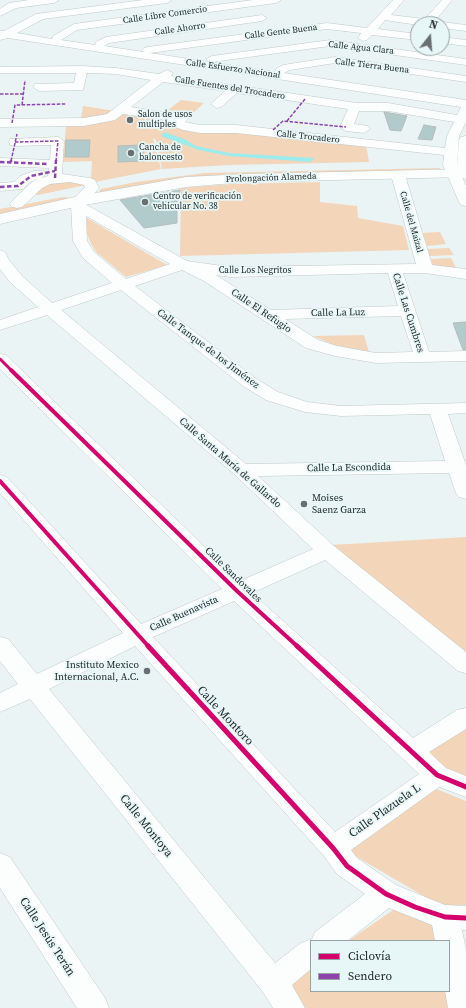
<!DOCTYPE html>
<meta charset="utf-8">
<style>
body{margin:0}
#map{position:relative;width:466px;height:1008px;overflow:hidden;background:#eaf4f4;font-family:"Source Serif 4",serif}
canvas{display:block}
.legend{position:absolute;left:310px;top:940px;width:140px;height:52px;box-sizing:border-box;background:#e7f7f7;border:1px solid #98a4a4;margin:0;padding:5px 7px;list-style:none;font-size:12px;color:#222828}
.legend li{display:flex;align-items:center;gap:8px;height:20px}
.legend b{width:20px;border:1px solid #98a4a4}
.north{position:absolute;left:410px;top:16px;width:40px;height:40px;box-sizing:border-box;background:#e7f7f7;border:1px solid #98a4a4;border-radius:50%;rotate:17deg;font-size:11px;font-weight:700;line-height:16px;text-align:center;color:#222828}
.north::after{content:'';display:block;margin:auto;width:14px;height:18px;background:#686f6f;clip-path:polygon(50% 0,100% 100%,50% 72%,0 100%)}
</style>
<div id="map">
<canvas width="466" height="1008"></canvas>
<ul class="legend">
<li><b style="height:5px;background:#d6006c"></b>Ciclovía</li>
<li><b style="height:5px;background:#8e44ad"></b>Sendero</li>
</ul>
<div class="north">N</div>
</div>
<script>
const g = document.querySelector('canvas').getContext('2d');
g.lineJoin = 'round';
function fill(path, color) { g.fillStyle = color; g.fill(path, 'evenodd'); }
const poly = rows => new Path2D(rows.map(r => 'M' + r).join(''));
function strokePath(path, color, width, dash) { g.strokeStyle = color; g.lineWidth = width; g.lineCap = dash ? 'butt' : 'round'; g.setLineDash(dash || []); g.stroke(path); }
function label(font, color, halo, rows, align = 'center') {
  g.font = font + ' "Source Serif 4",serif'; g.lineWidth = 3.5; g.setLineDash([]); g.textBaseline = 'middle'; g.strokeStyle = halo; g.fillStyle = color; for (const [text, x, y, turn = 0] of rows) {
    g.save(); g.translate(x, y); g.rotate((+turn || 0) * Math.PI / 180); g.textAlign = isNaN(turn) ? turn : align; if (halo) g.strokeText(text, 0, 0); g.fillText(text, 0, 0); g.restore();
  }
}
const green = poly([
 [181,100,204,103,192,114,168,110],
 [83,106,116,111,109,115,81,119],
 [126,113,144,116,146,125,150,127,150,131,151,127,147,124,145,116,167,119,215,131,366,145,369,162,229,165,162,169,156,140,153,138,161,169,95,182,91,178,92,161,63,162,66,125,100,123,111,121],
 [440,168,440,169,308,174,97,195,101,189,136,182,205,173],
 [73,181,86,185,38,195,33,194,48,183],
 [320,182,320,202,357,206,358,218,403,226,409,250,180,256,181,188,232,184],
 [63,197,71,198,0,215,0,209],
 [87,218,167,265,126,277,96,252,90,242,87,233],
 [440,232,446,244,427,246,423,233],
 [449,248,454,255,429,256,428,249],
 [451,258,457,270,433,267,431,259],
 [364,335,369,352,334,345,313,336],
 [466,537,466,657,329,545,349,544],
 [466,727,466,778,444,769,426,754],
 [434,788,466,801,466,905,439,905,345,850],
 [399,906,434,923,438,941,348,941],
 [311,966,311,991,449,991,454,1008,305,1008,286,983]
]);
const water = poly([
 [164,132,184,139,196,146,229,153,314,158,311,162,229,156,199,150,161,136]
]);
const building = poly([
 [384,112,407,116,401,131,390,130,384,112],
 [424,125,436,127,432,140,418,139,424,125],
 [66,140,90,140,89,157,65,157,66,140],
 [143,145,144,161,118,162,118,146,143,145],
 [180,190,179,201,177,201,177,223,144,228,120,200,180,190],
 [466,322,466,350,463,350,453,323,466,322]
]);
const minor = poly([
 [29,0,59,0,54,3,16,8,0,16,0,9,9,3,29,0],
 [143,0,172,0,167,3,43,19,17,33,52,39,53,36,74,24,253,0,281,0,276,3,77,30,61,40,95,45,96,42,106,37,262,15,267,18,262,21,109,43,104,46,144,52,142,50,144,48,148,47,327,23,367,28,393,0,404,0,391,15,425,19,442,0,452,0,435,21,466,25,466,31,442,28,442,24,418,25,385,20,378,29,418,34,418,40,372,35,367,40,363,41,358,38,361,33,327,29,150,53,275,72,276,69,283,65,335,57,466,76,466,82,335,63,290,70,284,73,466,100,466,122,459,136,457,165,466,186,466,206,461,205,459,202,443,165,444,155,236,133,200,133,183,130,173,126,166,120,123,114,115,120,84,126,0,127,0,119,84,118,107,114,151,80,116,74,87,73,83,90,39,91,33,87,35,84,74,83,76,73,0,73,0,67,82,66,116,68,159,74,167,70,173,73,171,76,357,103,388,103,457,115,461,107,8,38,0,40,0,31,4,31,36,14,143,0],
 [163,82,225,91,211,104,217,108,221,107,237,93,348,109,340,127,346,131,364,133,370,129,368,126,354,124,359,111,388,111,454,122,447,136,445,148,236,125,200,125,185,122,188,119,186,116,131,107,163,82],
 [442,37,466,40,466,46,442,43,442,37],
 [330,40,466,59,466,65,330,46,212,62,206,59,212,56,330,40],
 [58,137,64,141,62,174,90,178,95,180,99,188,85,204,187,261,230,267,416,264,391,175,393,172,398,171,403,172,405,175,432,265,466,269,466,279,425,273,403,273,429,352,466,351,466,361,376,363,335,356,306,348,204,281,182,270,135,286,255,378,278,392,307,402,341,406,466,403,466,413,448,414,466,465,466,499,459,497,456,493,449,473,258,476,334,546,466,652,466,673,458,671,325,560,252,593,413,738,457,710,466,708,466,729,429,752,446,768,466,776,466,797,439,787,351,850,357,858,396,885,445,905,466,906,466,930,462,930,466,950,466,1008,448,1008,445,991,449,991,449,941,435,941,432,925,389,908,347,941,311,941,311,969,292,985,305,1008,273,1008,263,992,30,699,0,712,0,693,18,684,0,661,0,637,8,639,37,674,123,633,0,493,0,475,7,477,141,624,222,589,0,369,0,354,6,355,240,581,313,549,234,474,47,315,0,330,0,320,38,307,10,282,0,269,0,250,5,252,9,260,22,276,52,303,112,283,83,258,73,241,71,206,72,201,85,187,84,185,70,182,50,184,42,188,22,207,17,208,12,207,10,204,12,201,32,182,40,178,30,182,23,189,0,191,0,183,14,182,20,176,34,171,44,171,46,174,41,178,48,176,49,168,0,166,0,158,50,160,51,145,15,146,10,145,9,142,10,139,58,137],
 [86,216,170,264,126,279,94,252,87,241,86,216],
 [388,273,398,306,271,310,216,275,230,277,388,273],
 [121,290,243,386,266,400,305,412,341,416,430,414,445,461,246,464,61,310,121,290],
 [401,316,413,352,376,353,337,346,318,340,285,319,401,316],
 [234,601,402,758,419,774,335,832,153,637,234,601],
 [135,646,324,856,337,874,365,894,315,932,312,939,301,943,275,963,49,689,135,646],
 [0,853,10,857,105,998,109,1008,77,1008,0,888,0,853]
]);
const major = poly([
 [466,169,465,177,245,182,186,187,79,206,0,224,0,214,79,196,186,177,245,174,466,169]
]);
const highway = poly([
 [466,136,466,179,461,178,459,175,457,165,459,140,461,137,466,136]
]);
const quietFar1 = poly([
 [0,94,23,94],
 [22,105,25,80],
 [287,121,305,99],
 [12,123,15,105,66,104],
 [273,130,283,121,346,127],
 [15,142,58,141,56,161],
 [11,161,17,134]
]);
const quiet = poly([
 [0,162,48,164],
 [11,162,11,160],
 [55,178,56,160],
 [0,187,18,186,31,176,55,171]
]);
const cyclewayFar2 = poly([
 [0,359,12,371]
]);
const cyclewayFar1 = poly([
 [11,370,237,591,298,647],
 [0,481,149,647]
]);
const cycleway = poly([
 [148,646,333,848,347,866,386,894,415,907,445,917,466,918],
 [297,646,437,775,466,787]
]);
const markers = [
 [130,120,4,"#686f6f"],
 [131,153,4,"#686f6f"],
 [145,202,4,"#686f6f"],
 [304,504,4,"#686f6f"],
 [147,671,4,"#686f6f"]
];
const farStreetnames = [
 ["Calle Libre Comercio",165,15,-8],
 ["Calle Ahorro",180,29,-8],
 ["Calle Gente Buena",281,32,-7],
 ["Calle Agua Clara",361,48,6],
 ["Calle Tierra Buena",372,66,7],
 ["Calle Esfuerzo Nacional",233,69,8],
 ["Calle Fuentes del Trocadero",230,88,9],
 ["Calle Trocadero",308,137,6],
 ["Prolongación Alameda",271,178,-2],
 ["Calle del Maizal",411,222,74],
 ["Calle Los Negritos",255,271]
];
const farPoinames = [
 ["Salon de usos",138,115],
 ["multiples",138,125],
 ["Cancha de",139,148],
 ["baloncesto",139,158],
 ["Centro de verificación",153,197],
 ["vehicular No. 38",153,207]
];
const streetNames = [
 ["Calle El Refugio",261,311,34],
 ["Calle La Luz",338,313,-1],
 ["Calle Las Cumbres",408,313,72],
 ["Calle Tanque de los Jiménez",208,349,37],
 ["Calle Santa María de Gallardo",230,463,41],
 ["Calle La Escondida",349,468,-1],
 ["Calle Sandovales",233,575,44],
 ["Calle Buenavista",184,614,-24]
];
const poiNames = [
 ["Moises",312,498],
 ["Saenz Garza",312,510],
 ["Instituto Mexico",139,665,"right"],
 ["Internacional, A.C.",139,677,"right"]
];
const nearStreetnames = [
 ["Calle Montoro",225,716,47],
 ["Calle Plazuela L",385,811,-35],
 ["Calle Montoya",146,826,51],
 ["Calle Jesús Terán",47,937,57]
];
fill(green, '#f3d5ba');
fill(water, '#9beced');
fill(building, '#b1cbcc');
strokePath(building, '#b5bcbc', 1);
strokePath(minor, '#c0c8c8', 1);
strokePath(major, '#c0c8c8', 1);
strokePath(highway, '#c0c8c8', 1);
fill(minor, '#fcfdfd');
fill(major, '#fcfdfd');
fill(highway, '#fcfdfd');
strokePath(quietFar1, '#8e44ad', 1.5, [3.5, 1.5]);
strokePath(quiet, '#8e44ad', 2.5, [4.5, 2.5]);
strokePath(cyclewayFar2, '#d6006c', 3);
strokePath(cyclewayFar1, '#d6006c', 4);
strokePath(cycleway, '#d6006c', 5);
for (const [x, y, r, color] of markers) { const dot = new Path2D(); dot.arc(x, y, r, 0, 2 * Math.PI); g.fillStyle = color; g.fill(dot); strokePath(dot, '#e7f7f7', 1.5); }
label('9px', '#222828', '#e7f7f7', farStreetnames);
label('9px', '#222828', '#e7f7f7', farPoinames, 'left');
label('10px', '#222828', '#e7f7f7', streetNames);
label('10px', '#222828', '#e7f7f7', poiNames, 'left');
label('12px', '#222828', '#e7f7f7', nearStreetnames);
</script>
